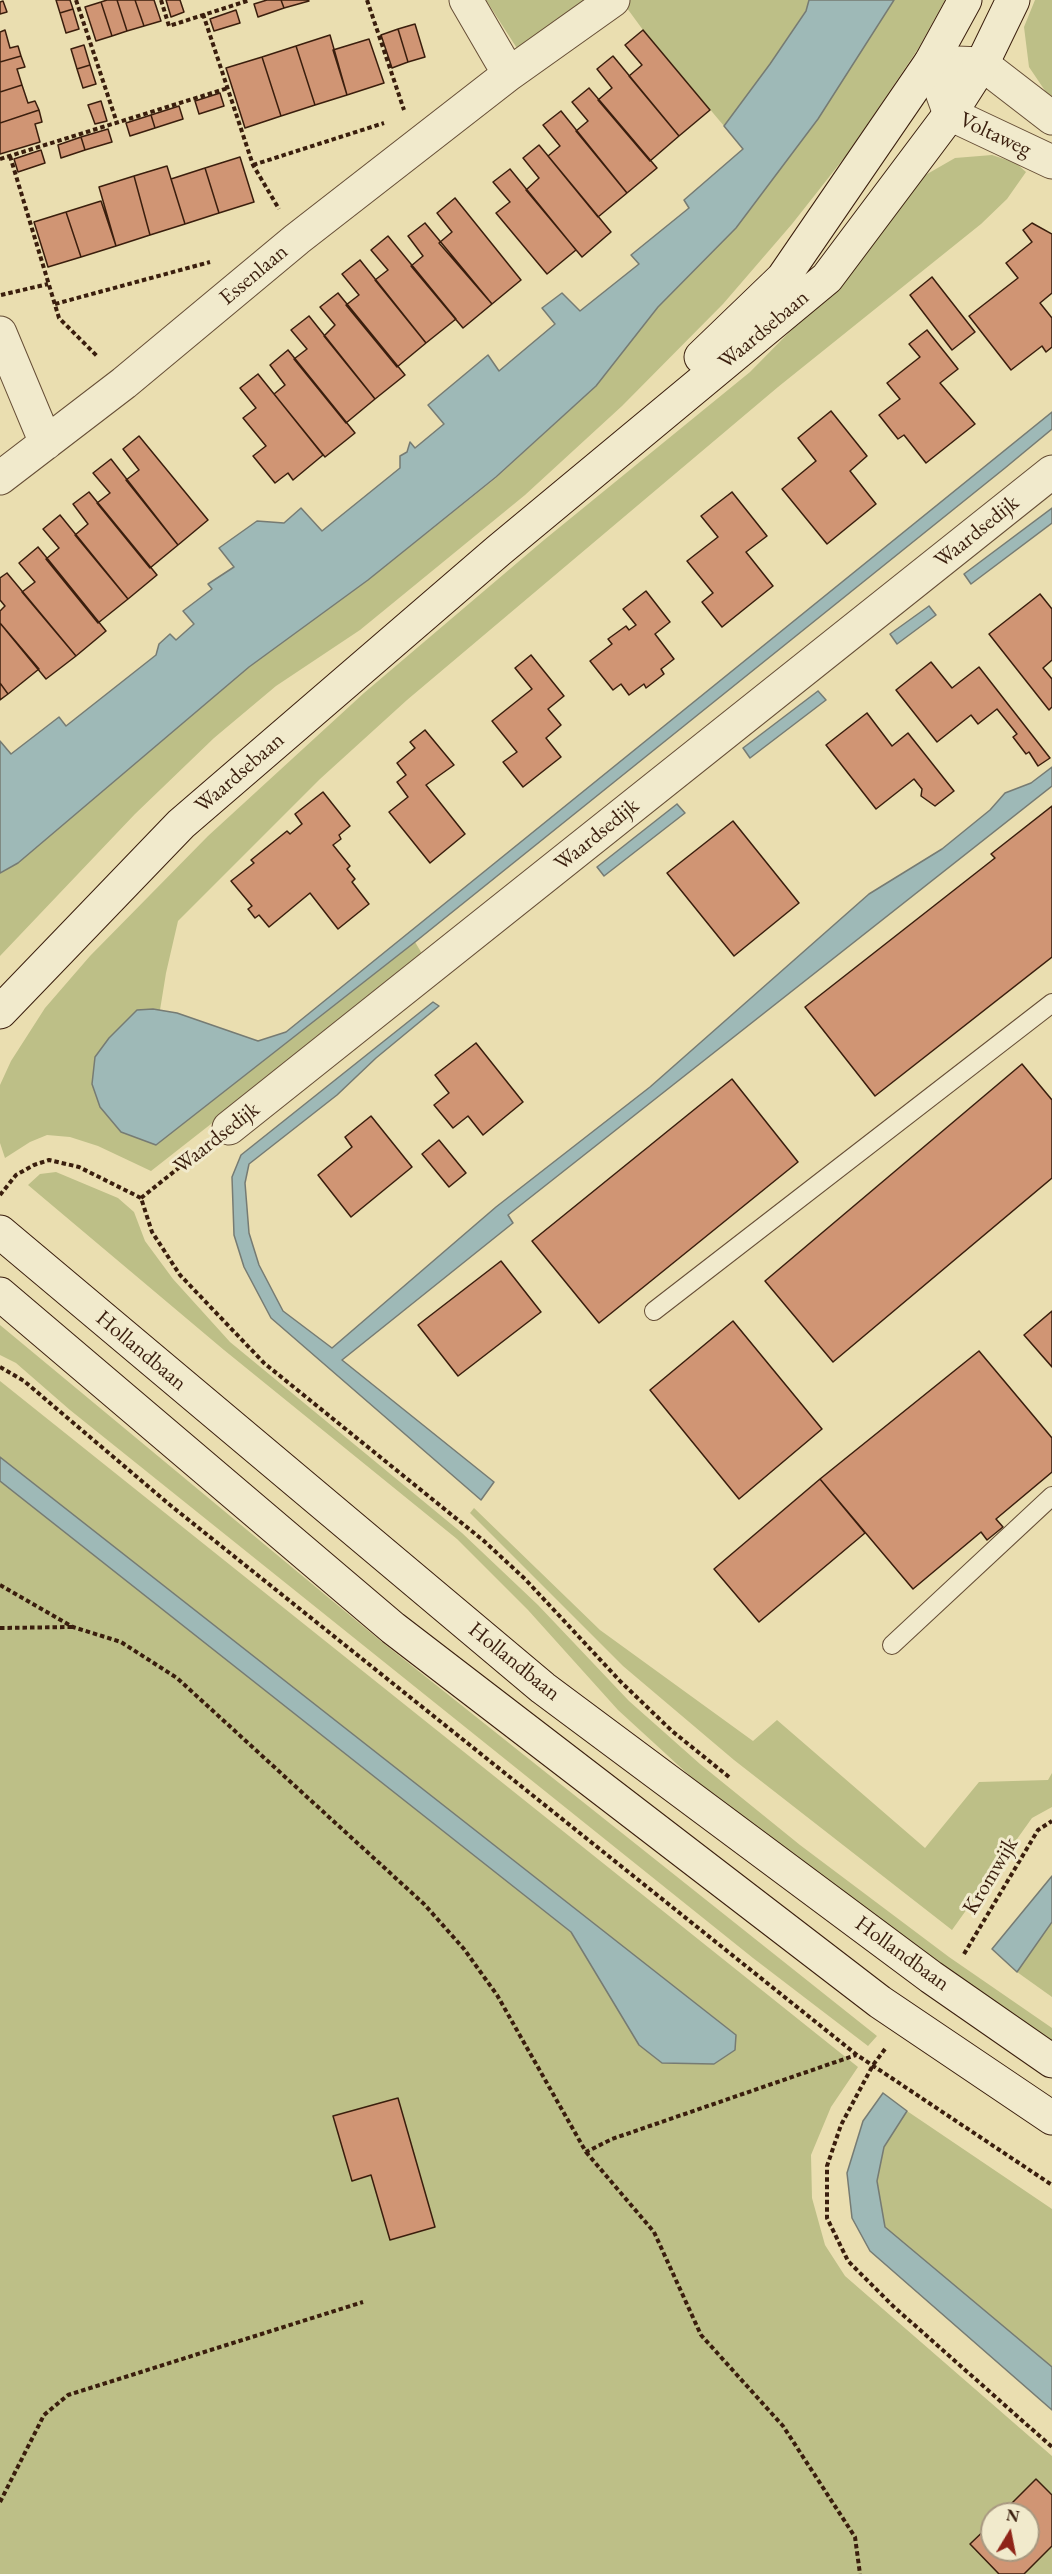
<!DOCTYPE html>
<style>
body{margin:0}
#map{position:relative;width:1052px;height:2574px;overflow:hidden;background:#eadeb0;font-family:"EB Garamond",serif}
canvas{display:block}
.north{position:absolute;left:980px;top:2502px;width:60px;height:60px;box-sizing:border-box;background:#f1eacc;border:2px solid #a89880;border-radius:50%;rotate:10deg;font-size:16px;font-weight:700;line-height:24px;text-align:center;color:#3a1e0d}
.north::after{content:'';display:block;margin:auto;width:21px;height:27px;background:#8f2418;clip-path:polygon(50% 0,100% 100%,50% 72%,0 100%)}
</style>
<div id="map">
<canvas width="1052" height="2574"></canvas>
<div class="north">N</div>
</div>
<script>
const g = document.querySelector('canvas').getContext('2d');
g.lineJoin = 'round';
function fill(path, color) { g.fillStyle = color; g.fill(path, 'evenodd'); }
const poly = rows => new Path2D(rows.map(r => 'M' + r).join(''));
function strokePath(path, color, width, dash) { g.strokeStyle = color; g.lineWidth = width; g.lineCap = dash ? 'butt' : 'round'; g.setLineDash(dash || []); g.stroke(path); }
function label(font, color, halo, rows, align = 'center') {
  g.font = font + ' "EB Garamond",serif'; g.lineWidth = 6; g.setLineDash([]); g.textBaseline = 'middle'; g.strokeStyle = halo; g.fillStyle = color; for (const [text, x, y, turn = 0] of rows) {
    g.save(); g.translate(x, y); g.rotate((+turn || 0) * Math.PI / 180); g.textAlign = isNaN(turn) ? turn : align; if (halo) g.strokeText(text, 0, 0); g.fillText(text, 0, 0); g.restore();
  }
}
const green = poly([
 [486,0,596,0,520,53],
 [621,0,809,0,806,10,770,64,724,126,643,30],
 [894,0,945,0,918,49,848,153,792,224,723,304,622,406,525,495,360,630,276,686,214,738,135,814,0,956,0,873,18,863,249,667,368,580,496,478,596,386,658,307,736,228,818,119],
 [1035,0,1052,0,1052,101,1029,67,1024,27],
 [992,155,1016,163,1026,172,1007,199,981,224,778,387,407,700,320,779,178,921,166,973,160,1010,137,1011,109,1038,156,1145,415,942,424,957,151,1171,98,1146,70,1137,47,1135,30,1142,5,1158,0,1143,0,1085,11,1061,45,1008,90,956,208,836,364,693,544,540,750,372,826,295,922,177,955,158],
 [56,1172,118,1198,134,1212,145,1241,173,1279,230,1342,462,1533,538,1605,629,1701,700,1764,800,1845,949,1957,1052,2028,1052,2043,792,1856,690,1776,618,1710,528,1610,457,1539,224,1350,28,1185,40,1174],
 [0,1325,382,1642,877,2036,868,2046,753,1958,70,1410,16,1363,0,1355],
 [0,1381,858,2067,831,2107,811,2155,812,2198,825,2245,845,2276,1052,2456,1052,2574,0,2574,0,1481,571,1932,639,2045,736,2035,0,1457],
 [992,2514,1028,2514,1028,2550,992,2550],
 [474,1508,600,1630,753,1741,777,1720,925,1848,979,1782,1048,1780,1052,1773,1052,1807,1032,1818,952,1930,734,1760,623,1666,470,1513],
 [1052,1922,1052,1997,1017,1972],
 [907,2111,1052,2209,1052,2367,885,2227,877,2181,884,2147]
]);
const water = poly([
 [809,0,894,0,818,119,736,228,658,307,596,386,496,477,368,580,249,667,18,863,0,873,0,741,11,754,59,717,66,726,156,655,159,644,170,634,176,640,194,624,183,611,212,589,208,584,234,567,219,548,257,521,284,523,301,508,322,531,400,468,400,456,407,452,410,442,415,448,444,424,428,405,488,355,499,371,555,324,542,308,562,293,580,311,639,264,631,255,689,208,684,200,743,149,724,126,770,64,806,11,809,0],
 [1052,412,1052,429,1005,468,415,942,156,1145,121,1132,100,1107,92,1084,95,1057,109,1038,137,1010,153,1009,177,1013,258,1041,286,1032,1052,412],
 [1052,508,1052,523,971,584,964,574,1052,508],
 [929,606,936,615,897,644,890,634,929,606],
 [818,691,826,700,750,758,743,748,818,691],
 [1052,767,1052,786,508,1215,513,1223,342,1360,494,1482,481,1500,271,1318,244,1267,234,1235,232,1177,241,1155,433,1002,439,1006,376,1058,337,1095,249,1164,245,1183,249,1233,259,1265,283,1311,332,1348,496,1207,650,1087,869,894,942,849,990,810,1005,793,1031,783,1052,767],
 [677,804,685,813,604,876,597,867,677,804],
 [0,1457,736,2035,735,2050,714,2064,662,2063,639,2045,571,1932,0,1481,0,1457],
 [1052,1876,1052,1922,1017,1972,992,1949,1052,1876],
 [883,2093,907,2111,884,2147,877,2181,885,2227,1052,2367,1052,2410,870,2251,852,2218,847,2173,863,2121,883,2093]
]);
const building = poly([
 [56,0,70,0,73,9,60,13,56,0],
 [107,0,117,0,127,31,112,36,101,2,107,0],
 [117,0,135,0,144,26,127,31,117,0],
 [135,0,154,0,161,21,144,26,135,0],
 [166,0,180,0,184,12,171,17,166,0],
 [267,0,281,0,284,8,258,17,254,4,267,0],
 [281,0,308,0,309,1,284,8,281,0],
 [3,1,7,12,0,14,0,2,3,1],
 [101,2,112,36,96,41,85,7,101,2],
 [73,9,79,29,66,33,60,13,73,9],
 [236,10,240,23,214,31,210,19,236,10],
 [415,24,425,57,408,62,398,29,415,24],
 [398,29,408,62,392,68,381,35,398,29],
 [5,30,10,48,18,46,21,56,0,62,0,32,5,30],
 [643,30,710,110,679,136,629,76,642,65,625,45,643,30],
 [330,35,347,95,315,105,296,46,330,35],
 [369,39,384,83,347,95,333,50,369,39],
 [84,45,90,65,77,69,71,49,84,45],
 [296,46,315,105,281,116,262,57,296,46],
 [21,56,25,67,17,69,22,85,0,92,0,62,21,56],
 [613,56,679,136,650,161,598,100,612,88,597,69,613,56],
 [262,57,281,116,245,128,226,68,262,57],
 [90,65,96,84,83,88,77,69,90,65],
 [22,85,28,103,35,101,39,110,0,123,0,92,22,85],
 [589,88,657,168,627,193,576,131,588,121,572,102,589,88],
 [220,93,224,106,199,114,195,101,220,93],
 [101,101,107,121,95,124,88,105,101,101],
 [179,106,183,119,155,128,151,115,179,106],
 [39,110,42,122,35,124,40,142,0,154,0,123,39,110],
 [561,111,627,193,598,217,548,156,560,146,543,125,561,111],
 [151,115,155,128,130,136,126,123,151,115],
 [108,129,112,142,85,150,81,137,108,129],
 [81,137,85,150,61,158,58,145,81,137],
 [539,145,611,232,582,257,526,190,539,178,523,158,539,145],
 [41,150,45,163,18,172,14,159,41,150],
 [240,157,254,202,219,213,205,168,240,157],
 [167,166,185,224,150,235,134,176,167,166],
 [205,168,219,213,185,224,171,179,205,168],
 [510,169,576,250,547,274,496,213,510,202,493,182,510,169],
 [134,176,150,235,116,246,99,187,134,176],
 [455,198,521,280,492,304,439,243,452,232,437,213,455,198],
 [101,201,116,246,81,257,66,212,101,201],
 [66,212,81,257,48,267,34,222,66,212],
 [425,223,492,304,463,328,411,266,423,256,408,236,425,223],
 [1032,223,1052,234,1052,293,1040,303,1052,318,1052,347,1046,352,1042,346,1011,370,969,316,1018,278,1006,263,1032,242,1023,230,1032,223],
 [388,236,456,319,426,343,375,280,388,270,371,250,388,236],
 [360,260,426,343,397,367,346,305,359,295,342,274,360,260],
 [932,277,975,332,952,350,910,295,932,277],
 [338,293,405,375,375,399,324,336,335,325,320,307,338,293],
 [309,316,375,399,346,423,294,359,307,349,291,330,309,316],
 [927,330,958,369,940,383,975,424,926,463,904,435,898,439,879,415,900,399,887,383,920,357,909,344,927,330],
 [288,350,355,433,325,457,274,394,285,385,270,365,288,350],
 [258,374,323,455,293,480,288,473,275,483,253,456,266,446,243,418,256,408,240,388,258,374],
 [831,411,867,456,850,471,876,504,827,544,782,489,816,461,798,438,831,411],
 [139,436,208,520,178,545,126,480,139,470,123,449,139,436],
 [111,459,178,545,150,568,97,503,110,493,93,473,111,459],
 [89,492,157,575,128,599,75,535,88,524,73,504,89,492],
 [732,492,767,536,746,552,773,586,722,627,702,602,713,593,687,561,718,537,701,516,732,492],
 [60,515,128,599,98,623,46,559,59,548,43,529,60,515],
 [38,547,106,631,76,656,22,592,35,582,19,563,38,547],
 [7,573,76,656,46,679,0,623,0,611,5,606,0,600,0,578,7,573],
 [646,591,670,622,655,634,674,659,661,669,664,674,646,688,644,684,629,695,621,684,613,690,590,661,612,644,608,639,626,626,629,630,636,625,623,609,646,591],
 [1040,594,1052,609,1052,660,1043,668,1052,679,1052,707,1049,710,989,634,1040,594],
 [0,623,39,669,8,694,0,683,0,623],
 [531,655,564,696,548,709,561,725,546,738,561,757,523,787,503,762,517,752,492,721,532,689,515,668,531,655],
 [931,662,952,688,979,667,1050,758,1038,766,1029,752,1026,754,1013,737,1017,734,997,709,978,724,971,715,937,742,896,690,931,662],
 [0,683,8,694,0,700,0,683],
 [867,713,892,746,908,733,954,791,935,806,921,796,922,789,914,779,876,809,826,745,867,713],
 [425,730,454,765,426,785,465,834,430,863,389,812,408,797,397,782,406,775,397,763,415,748,410,742,425,730],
 [323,792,350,826,339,835,341,839,333,845,350,866,347,869,355,879,352,882,369,904,338,929,310,893,269,927,259,915,255,918,248,909,252,906,231,881,254,863,251,860,287,831,290,834,302,824,295,814,323,792],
 [1052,806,1052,957,875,1096,805,1007,995,858,991,854,1052,806],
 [733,821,799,903,734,956,667,873,733,821],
 [476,1043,523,1102,483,1135,468,1116,453,1128,434,1105,449,1093,435,1075,476,1043],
 [1022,1064,1052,1100,1052,1178,833,1362,765,1281,1022,1064],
 [732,1079,798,1162,599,1323,532,1241,732,1079],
 [371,1116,412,1167,351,1217,318,1175,352,1147,345,1137,371,1116],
 [439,1140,466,1173,449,1187,422,1154,439,1140],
 [501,1261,541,1312,458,1376,418,1325,501,1261],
 [1052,1311,1052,1367,1024,1335,1052,1311],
 [733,1321,822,1429,739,1499,650,1390,733,1321],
 [979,1351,1052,1438,1052,1472,996,1519,1003,1527,987,1540,981,1532,913,1589,820,1479,979,1351],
 [820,1479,865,1533,759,1622,714,1569,820,1479],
 [398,2098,435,2227,390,2240,371,2175,352,2181,333,2116,398,2098],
 [1036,2479,1052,2495,1052,2546,1024,2574,999,2574,970,2544,992,2523,992,2550,1028,2550,1028,2514,1001,2514,1036,2479]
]);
const path = poly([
 [76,0,117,123],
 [161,0,169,26,250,0],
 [367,0,404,110],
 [203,14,253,165,279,209],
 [10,156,59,318,98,357],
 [0,159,228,88],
 [253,165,384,123],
 [1,295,48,284],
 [55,304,210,262],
 [0,1195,16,1175,34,1165,49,1160,79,1167,141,1198,152,1232,180,1275,264,1363,484,1541,525,1579,621,1682,672,1731,729,1777],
 [141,1198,201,1150],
 [0,1367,24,1381,170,1505,857,2055,1052,2185],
 [0,1585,73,1627,121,1642,177,1678,424,1904,464,1949,497,1995,586,2152,612,2139,856,2055],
 [0,1628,72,1627],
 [964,1954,1038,1830,1052,1821],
 [885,2049,873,2065,841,2125,827,2166,827,2218,848,2261,893,2306,1052,2447],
 [586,2152,654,2232,701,2335,783,2426,855,2537,860,2574],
 [0,2502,44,2415,68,2395,363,2302]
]);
const service = poly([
 [654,1311,1052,1003],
 [892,1645,1052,1496]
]);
const minor = poly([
 [466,0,509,74],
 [1052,118,982,64,931,62,950,114,1052,162],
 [0,333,46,443],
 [0,478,124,383,297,239,509,74,613,0],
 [229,1128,1052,472]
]);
const secondary = poly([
 [701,357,783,278,931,62,965,0],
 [0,1012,181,824,498,551,827,278,950,114,982,64,1013,0],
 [0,1232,543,1688,931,1977,1052,2061],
 [0,1294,393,1628,880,2002,1052,2118]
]);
const streetNames = [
 ["Voltaweg",995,135,25],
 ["Essenlaan",254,275,-40],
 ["Waardsebaan",764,330,-40],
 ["Waardsedijk",977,532,-39],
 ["Waardsebaan",240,773,-41],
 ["Waardsedijk",597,835,-39],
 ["Waardsedijk",217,1138,-38],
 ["Hollandbaan",141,1351,40],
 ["Hollandbaan",514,1662,39],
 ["Kromwijk",991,1876,-59],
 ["Hollandbaan",902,1954,36]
];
fill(green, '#bdbf87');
fill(water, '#9eb9b7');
strokePath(water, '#767b73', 1.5);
fill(building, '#d09574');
strokePath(building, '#3a1e0d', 1.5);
strokePath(service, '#664e36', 20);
strokePath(minor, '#664e36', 35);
strokePath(secondary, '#3a1e0d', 35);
strokePath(path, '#3a1e0d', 4, [4.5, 3]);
strokePath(service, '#f1eacc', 18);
strokePath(minor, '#f1eacc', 33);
strokePath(secondary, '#f1eacc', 33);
label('22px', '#3a1e0d', '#f1eacc', streetNames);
</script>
